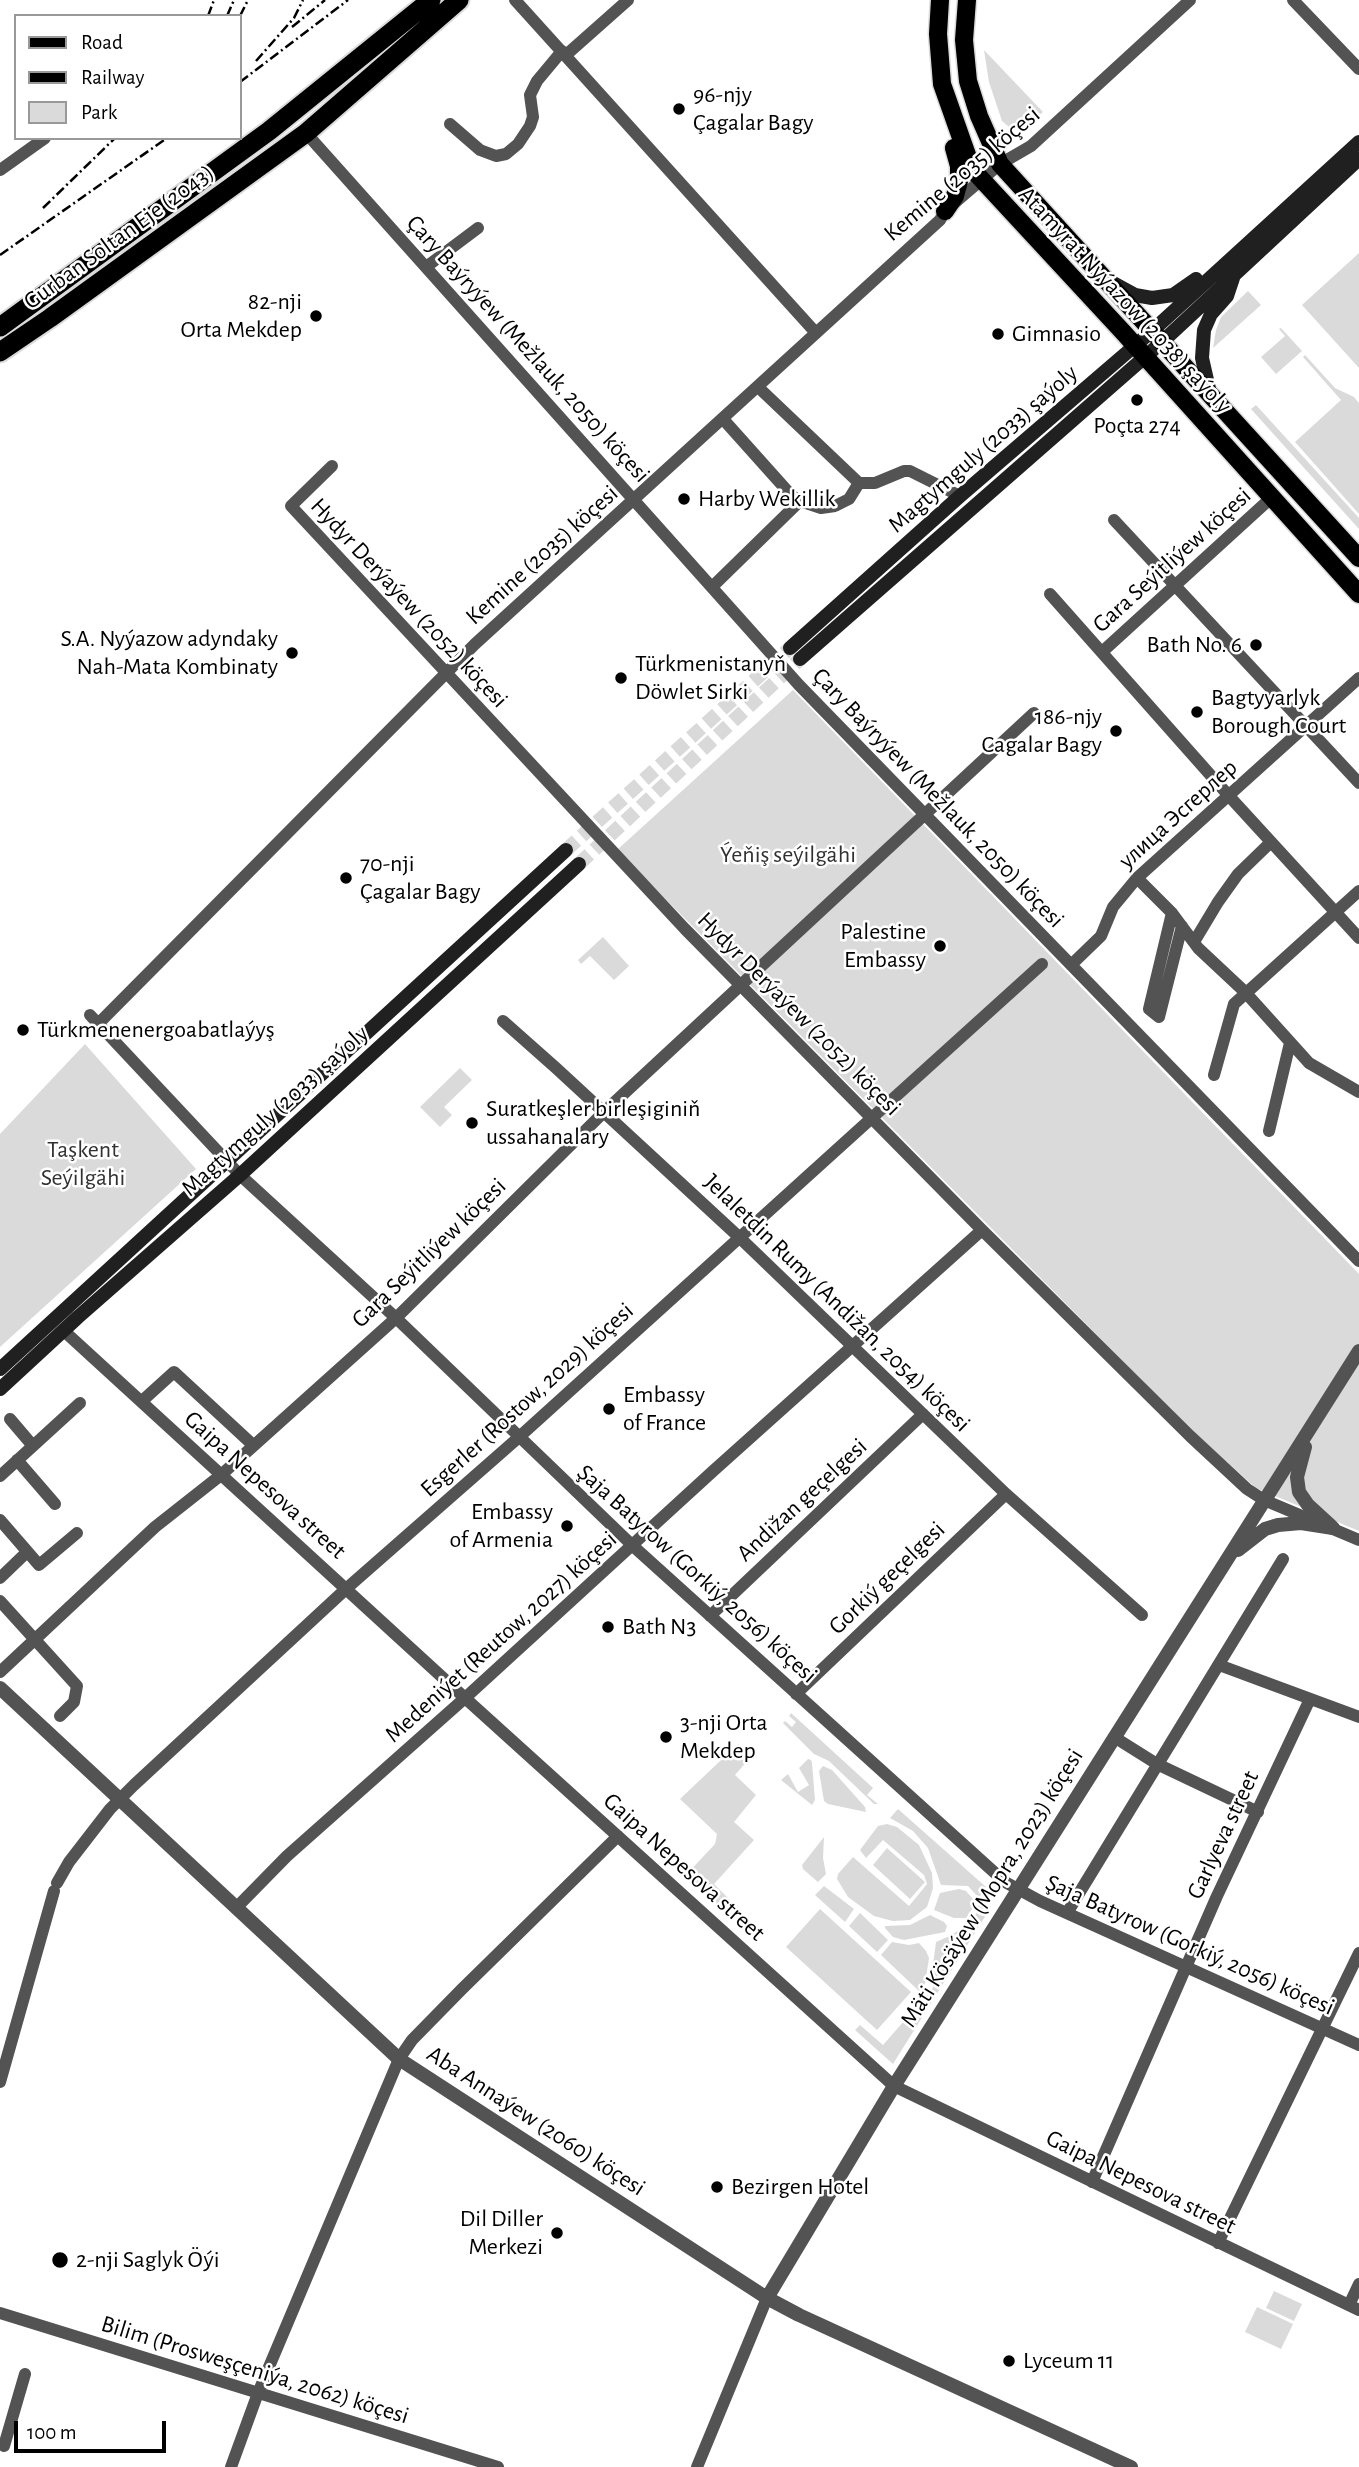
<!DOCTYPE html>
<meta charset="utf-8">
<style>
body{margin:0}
#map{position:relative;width:1359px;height:2467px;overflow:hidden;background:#fff;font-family:"Alegreya Sans",sans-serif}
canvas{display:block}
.legend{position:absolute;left:14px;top:14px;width:228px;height:126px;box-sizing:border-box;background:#fff;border:2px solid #999;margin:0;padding:9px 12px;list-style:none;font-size:21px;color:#000}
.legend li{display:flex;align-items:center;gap:14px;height:35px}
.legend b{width:35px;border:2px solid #999}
.scale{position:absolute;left:14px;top:2421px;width:152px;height:32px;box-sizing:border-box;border:4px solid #000;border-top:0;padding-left:9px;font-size:21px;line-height:24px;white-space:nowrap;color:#000;-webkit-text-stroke:5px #fff;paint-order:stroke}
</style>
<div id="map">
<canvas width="1359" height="2467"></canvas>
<ul class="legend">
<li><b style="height:9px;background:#000"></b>Road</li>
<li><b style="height:9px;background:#000"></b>Railway</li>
<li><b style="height:19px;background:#dadada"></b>Park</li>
</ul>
<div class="scale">100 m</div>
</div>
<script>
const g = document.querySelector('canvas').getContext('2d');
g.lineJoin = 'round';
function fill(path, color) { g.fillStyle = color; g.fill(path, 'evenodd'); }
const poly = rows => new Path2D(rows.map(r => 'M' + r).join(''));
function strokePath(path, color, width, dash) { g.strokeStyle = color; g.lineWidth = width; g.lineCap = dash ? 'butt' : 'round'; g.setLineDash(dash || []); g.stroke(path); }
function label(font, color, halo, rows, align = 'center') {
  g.font = font + ' "Alegreya Sans",sans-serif'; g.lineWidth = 5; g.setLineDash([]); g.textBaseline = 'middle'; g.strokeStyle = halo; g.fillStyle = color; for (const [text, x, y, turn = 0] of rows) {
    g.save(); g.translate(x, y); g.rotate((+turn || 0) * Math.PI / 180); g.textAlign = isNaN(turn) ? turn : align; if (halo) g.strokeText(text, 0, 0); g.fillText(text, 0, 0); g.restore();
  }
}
const green = poly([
 [984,50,1043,112,1025,127,1009,127,1002,121,989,82],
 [1359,253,1359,368,1302,305],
 [1248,291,1261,305,1213,348,1216,330,1221,317],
 [1281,328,1302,351,1276,374,1261,357,1285,336,1279,329],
 [1305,355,1335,388,1354,397,1359,403,1359,514,1295,442,1341,400,1303,357],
 [1256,405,1359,518,1359,529,1251,409],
 [793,690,1359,1274,1359,1531,1256,1488,1187,1426,617,850],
 [603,937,629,966,614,980,590,956,581,964,578,960],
 [85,1044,196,1169,0,1347,0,1134],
 [460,1068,472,1080,444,1107,452,1115,440,1127,420,1107],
 [791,1713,873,1788,867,1795,878,1804,874,1804,829,1761,814,1754,783,1723,785,1721,792,1727,796,1722,789,1716],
 [738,1744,746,1752,743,1756,748,1760,735,1775,756,1795,734,1822,754,1840,714,1884,730,1900,722,1908,686,1875,715,1844,717,1834,680,1799],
 [808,1759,811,1760,812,1763,815,1800,812,1805,781,1780,788,1774,798,1792,809,1785,799,1768],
 [823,1766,832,1770,865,1807,866,1812,828,1804,824,1801,819,1771],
 [898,1809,986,1887,979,1898,968,1886,941,1885,928,1848,913,1831,890,1818],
 [887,1824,897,1827,919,1845,932,1873,933,1888,927,1907,910,1920,893,1921,874,1916,848,1897,837,1879,838,1874,853,1857,909,1906,927,1884,924,1875,883,1840,866,1858,860,1850,878,1826],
 [824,1837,823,1858,826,1874,818,1882,803,1869,802,1865],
 [887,1848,925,1882,910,1899,873,1865],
 [824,1886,854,1909,845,1922,815,1895],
 [959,1889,966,1891,973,1899,973,1908,966,1918,954,1918,934,1910,940,1893],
 [979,1900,991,1907,893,2064,855,2030,860,2025,883,2045,933,1988,931,1980,936,1942,952,1935,972,1920,977,1912],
 [820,1909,911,1992,877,2030,786,1947],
 [860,1913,888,1940,877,1952,849,1926],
 [930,1915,944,1922,947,1926,945,1932,904,1940,893,1937,885,1928,885,1926,910,1925],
 [892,1942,909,1945,919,1943,926,1951,929,1958,925,1984,919,1991,881,1955],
 [1274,2291,1302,2304,1294,2321,1266,2308],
 [1257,2307,1293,2324,1281,2349,1245,2332]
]);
const secondaryTunnel = poly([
 [566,850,790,648],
 [579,864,800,659]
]);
const minor = poly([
 [515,0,816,333],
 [1293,0,1359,69],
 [566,55,628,0],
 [450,124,480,150,496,156,506,154,518,144,530,126,533,117,530,95,537,81,562,51],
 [306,133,799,685,1359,1261],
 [0,170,45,138],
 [426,267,478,228],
 [758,387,859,483,875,483,904,471,910,471,960,496],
 [332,466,291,506,685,929,982,1230,1190,1436,1247,1489,1264,1500,1359,1540],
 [800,501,821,508,835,506,849,499,859,483],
 [1114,520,1359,783],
 [712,587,800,501,791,495,723,419],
 [1050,594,1229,796,1359,938],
 [1102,652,1271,498],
 [1137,878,1172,913,1198,948,1245,992,1309,1063,1359,1092],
 [1172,913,1149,1009,1159,1017,1182,926],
 [1194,942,1218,902,1238,874,1271,842],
 [1071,965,1101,936,1113,907,1137,878,1359,678],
 [90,1015,240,1175,396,1318,633,1546,1005,1882,1040,1901,1359,2045],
 [503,1021,556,1068,739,1237,1006,1494,1142,1615],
 [99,1023,475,644,940,220,945,211,1000,164,1031,146,1190,0],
 [1214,1075,1234,1004,1359,891],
 [1269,1131,1290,1043],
 [64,1331,465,1698,894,2086,1359,2310],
 [142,1401,174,1372,253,1445],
 [10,1419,33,1446],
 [17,1460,55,1504],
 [0,1476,80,1403],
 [0,1520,39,1565,77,1533],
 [0,1578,27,1552],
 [0,1601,77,1686,74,1702,60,1716],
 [710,1616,923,1414],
 [1219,1665,1359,1717],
 [0,1672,155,1527,221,1475,396,1318,604,1112,1034,713],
 [796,1694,1006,1494],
 [1114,1737,1157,1764,1258,1812],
 [57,1883,69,1862,110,1809,134,1785,347,1588,518,1438,1042,964],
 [236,1908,287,1856,465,1698,712,1472,982,1230],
 [1067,1913,1283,1559],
 [0,2082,54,1891],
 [1092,2182,1217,1896,1310,1699],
 [1218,2243,1359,1953],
 [1349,2305,1359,2284],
 [0,2313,498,2467],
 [4,2446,25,2374],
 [231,2467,258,2393,399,2059,412,2040,462,1989,618,1836],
 [697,2467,767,2298]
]);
const tertiary = poly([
 [1305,1447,1297,1477,1299,1492,1308,1505,1332,1527],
 [1238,1550,1265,1529,1278,1525,1301,1523,1333,1528],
 [0,1688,399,2059,767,2298,799,2315,1131,2467],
 [767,2298,894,2086,1359,1351]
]);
const secondary = poly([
 [1113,283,1135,295,1152,298,1173,295,1196,279],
 [1210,393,1202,358,1204,330,1211,314,1227,296,1234,275],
 [790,648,960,496,1152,331,1359,142],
 [800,659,1162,342,1359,159],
 [0,1369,566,850],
 [0,1389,78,1317,240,1175,579,864]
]);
const primary = poly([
 [940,0,938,34,942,84,972,169,1123,332,1359,594],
 [967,0,964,40,968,81,979,116,1000,164,1359,558],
 [945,211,955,196,959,181,959,166,954,148]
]);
const trunk = poly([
 [0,327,269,131,431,0],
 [0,352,50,318,306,133,459,0]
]);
const rail = poly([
 [208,16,214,0],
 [227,16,234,0],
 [240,16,248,0],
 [292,27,325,0],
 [256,61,294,18,303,0],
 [240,82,348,0],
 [43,208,115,138],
 [0,255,167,138]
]);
const markers = [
 [679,109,7,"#000"],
 [316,316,7,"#000"],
 [998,334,7,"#000"],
 [1137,400,7,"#000"],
 [684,499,7,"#000"],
 [1256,645,7,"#000"],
 [292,653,7,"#000"],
 [621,678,7,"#000"],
 [1197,712,7,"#000"],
 [1116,731,7,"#000"],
 [346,878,7,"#000"],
 [940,946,7,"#000"],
 [23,1030,7,"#000"],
 [472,1123,7,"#000"],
 [609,1409,7,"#000"],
 [567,1526,7,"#000"],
 [608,1627,7,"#000"],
 [666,1737,7,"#000"],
 [717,2187,7,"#000"],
 [557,2233,7,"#000"],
 [60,2260,9,"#000"],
 [1009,2361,7,"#000"]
];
const poiNames = [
 ["96-njy",693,95],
 ["Çagalar Bagy",693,123],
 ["82-nji",302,302,"right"],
 ["Orta Mekdep",302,330,"right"],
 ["Gimnasio",1012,334],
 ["Poçta 274",1137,426,"center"],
 ["Harby Wekillik",698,499],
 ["S.A. Nyýazow adyndaky",278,639,"right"],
 ["Nah-Mata Kombinaty",278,667,"right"],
 ["Bath No. 6",1242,645,"right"],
 ["Türkmenistanyň",635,664],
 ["Döwlet Sirki",635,692],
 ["Bagtyyarlyk",1211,698],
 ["Borough Court",1211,726],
 ["186-njy",1102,717,"right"],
 ["Cagalar Bagy",1102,745,"right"],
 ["70-nji",360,864],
 ["Çagalar Bagy",360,892],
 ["Palestine",926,932,"right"],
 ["Embassy",926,960,"right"],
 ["Türkmenenergoabatlaýyş",37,1030],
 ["Suratkeşler birleşiginiň",486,1109],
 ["ussahanalary",486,1137],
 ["Embassy",623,1395],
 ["of France",623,1423],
 ["Embassy",553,1512,"right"],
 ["of Armenia",553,1540,"right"],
 ["Bath N3",622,1627],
 ["3-nji Orta",680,1723],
 ["Mekdep",680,1751],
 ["Bezirgen Hotel",731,2187],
 ["Dil Diller",543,2219,"right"],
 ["Merkezi",543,2247,"right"],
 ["2-nji Saglyk Öýi",76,2260],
 ["Lyceum 11",1023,2361]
];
const streetNames = [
 ["Kemine (2035) köçesi",962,174,-40],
 ["Gurban Soltan Eje (2043)",119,237,-36],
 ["Atamyrat Nyýazow (2038) şaýoly",1125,300,47],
 ["Çary Baýryýew (Mežlauk, 2050) köçesi",528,349,48],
 ["Magtymguly (2033) şaýoly",983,449,-41],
 ["Kemine (2035) köçesi",542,555,-42],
 ["Gara Seýitliýew köçesi",1172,560,-42],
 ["Hydyr Derýaýew (2052) köçesi",409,603,47],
 ["Çary Baýryýew (Mežlauk, 2050) köçesi",938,798,46],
 ["улица Эсгерлер",1178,814,-42],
 ["Hydyr Derýaýew (2052) köçesi",799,1014,45],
 ["Magtymguly (2033) şaýoly",275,1111,-42],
 ["Gara Seýitliýew köçesi",429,1253,-44],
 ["Jelaletdin Rumy (Andižan, 2054) köçesi",837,1303,44],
 ["Esgerler (Rostow, 2029) köçesi",527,1400,-42],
 ["Gaipa Nepesova street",265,1485,42],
 ["Andižan geçelgesi",802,1500,-43],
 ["Şaja Batyrow (Gorkiý, 2056) köçesi",697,1574,42],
 ["Gorkiý geçelgesi",887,1578,-44],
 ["Medeniýet (Reutow, 2027) köçesi",501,1637,-42],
 ["Garlyeva street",1223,1835,-65],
 ["Gaipa Nepesova street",684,1867,42],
 ["Mäti Kösäýew (Mopra, 2023) köçesi",992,1888,-58],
 ["Şaja Batyrow (Gorkiý, 2056) köçesi",1190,1945,24],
 ["Aba Annaýew (2060) köçesi",536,2121,33],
 ["Gaipa Nepesova street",1141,2182,26],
 ["Bilim (Prosweşçeniýa, 2062) köçesi",255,2370,17]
];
const parkNames = [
 ["Ýeňiş seýilgähi",788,855],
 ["Taşkent",83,1150],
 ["Seýilgähi",83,1178]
];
fill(green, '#dadada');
strokePath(secondaryTunnel, '#d9d9d9', 14, [14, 7]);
strokePath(primary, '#dbdbdb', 21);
strokePath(trunk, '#dbdbdb', 23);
strokePath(minor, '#535353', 12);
strokePath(tertiary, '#535353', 14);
strokePath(secondary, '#202020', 14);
strokePath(primary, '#000', 18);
strokePath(trunk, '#000', 19);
strokePath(rail, '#000', 2.5, [10, 3.5, 2, 3.5]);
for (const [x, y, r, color] of markers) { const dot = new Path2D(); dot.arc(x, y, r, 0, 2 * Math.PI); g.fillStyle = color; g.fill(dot); strokePath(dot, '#fff', 2.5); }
label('24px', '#000', '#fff', poiNames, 'left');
label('24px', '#000', '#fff', streetNames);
label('24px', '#313131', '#fff', parkNames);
</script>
